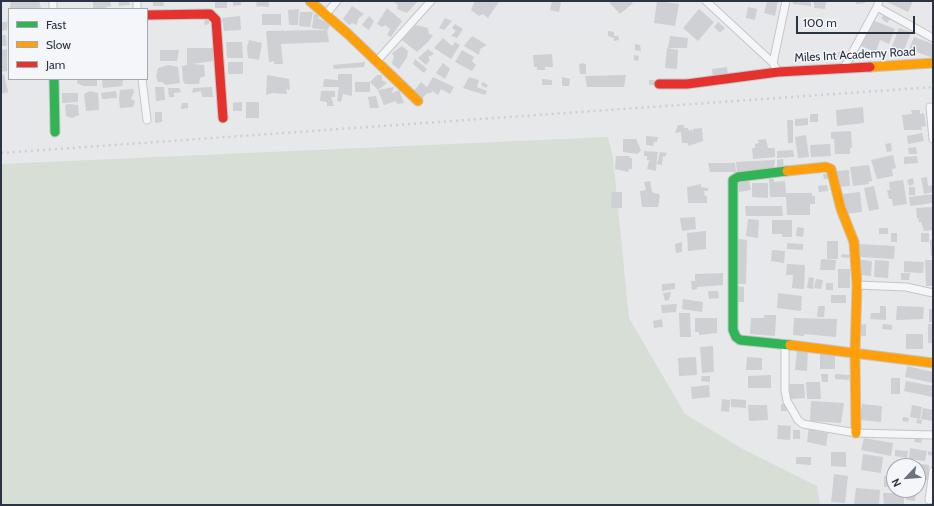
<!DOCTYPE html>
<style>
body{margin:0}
#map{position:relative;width:934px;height:506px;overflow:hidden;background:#e6e8ea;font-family:Cabin,sans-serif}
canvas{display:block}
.frame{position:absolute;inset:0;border:2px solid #2b3445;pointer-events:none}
.legend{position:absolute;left:8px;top:8px;width:140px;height:72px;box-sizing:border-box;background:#f4f6f9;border:1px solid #a4a8b1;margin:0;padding:5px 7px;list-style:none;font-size:12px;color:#2b3445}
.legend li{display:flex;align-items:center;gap:8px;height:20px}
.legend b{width:20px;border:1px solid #a4a8b1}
.north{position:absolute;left:886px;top:458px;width:40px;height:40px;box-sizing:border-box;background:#f4f6f9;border:1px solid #a4a8b1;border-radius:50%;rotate:244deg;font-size:11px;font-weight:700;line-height:16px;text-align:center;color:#2b3445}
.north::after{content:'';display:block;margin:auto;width:14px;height:18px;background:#6c737f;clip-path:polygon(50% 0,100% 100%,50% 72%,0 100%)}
.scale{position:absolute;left:796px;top:16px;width:119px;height:18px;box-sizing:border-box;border:2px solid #2b3445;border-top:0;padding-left:5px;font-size:12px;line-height:14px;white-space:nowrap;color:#2b3445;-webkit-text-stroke:3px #f4f6f9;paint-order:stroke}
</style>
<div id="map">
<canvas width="934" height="506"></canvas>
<div class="frame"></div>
<ul class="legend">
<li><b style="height:5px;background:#30b455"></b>Fast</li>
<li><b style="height:5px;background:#ff9f0a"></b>Slow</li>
<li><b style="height:5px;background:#e5322d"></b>Jam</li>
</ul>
<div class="north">N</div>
<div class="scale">100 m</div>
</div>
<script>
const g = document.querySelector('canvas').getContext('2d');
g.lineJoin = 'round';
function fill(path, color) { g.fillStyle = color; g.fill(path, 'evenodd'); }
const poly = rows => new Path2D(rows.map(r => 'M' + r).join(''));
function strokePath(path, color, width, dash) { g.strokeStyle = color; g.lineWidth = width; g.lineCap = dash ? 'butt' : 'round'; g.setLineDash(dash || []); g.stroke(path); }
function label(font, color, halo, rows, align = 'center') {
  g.font = font + ' Cabin,sans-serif'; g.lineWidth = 3; g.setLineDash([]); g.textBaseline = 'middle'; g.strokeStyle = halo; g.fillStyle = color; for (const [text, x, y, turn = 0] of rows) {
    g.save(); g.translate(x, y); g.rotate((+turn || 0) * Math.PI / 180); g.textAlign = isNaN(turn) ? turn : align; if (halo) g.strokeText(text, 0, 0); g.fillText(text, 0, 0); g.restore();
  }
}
const green = poly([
 [608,137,613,158,629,318,685,414,741,448,817,486,820,505,1,505,1,164]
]);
const building = poly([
 [11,1,39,1,41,8,10,9],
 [110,1,111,6,106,7,106,9,93,9,93,2],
 [118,1,129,1,130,5,119,6],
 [153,1,163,1,164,6,153,6],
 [215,1,227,1,227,8,215,8],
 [233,1,241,1,241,5,233,6],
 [257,1,269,1,269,7,256,6],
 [393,1,415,1,417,2,407,13,397,9,398,5],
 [475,1,498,1,499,2,488,18,483,14,479,16,471,10],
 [552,1,561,2,559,12,550,10],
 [608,1,631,1,633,3,620,14],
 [657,1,679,4,675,26,654,23],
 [767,1,778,1,775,16,764,13],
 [793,1,811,1,811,6,793,4],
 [814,1,826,1,825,9,814,8],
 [856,1,865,1,865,3,856,4],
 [885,1,913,1,908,12],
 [352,6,364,14,358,19,357,25,352,23,349,25,343,19],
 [748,7,757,9,755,20,746,18],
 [387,8,402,21,391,37,387,35,390,29,385,25,382,27,377,24],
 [299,9,298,25,289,25,288,10],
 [699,9,714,22,698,41,683,28],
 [300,12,313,12,310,27,299,26],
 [314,13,319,16,318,18,330,24,328,30,312,28],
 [262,14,281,14,281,25,262,25],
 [884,15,890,19,887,23,881,18],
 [240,16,241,30,224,31,222,18],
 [369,16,374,21,369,30,362,25],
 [8,17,7,30,1,31,1,22,7,22],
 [445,18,452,21,444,30,439,28],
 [209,19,209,24,204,25,205,20],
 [872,20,895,29,889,44,880,40,876,52,861,46],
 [718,22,725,28,720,33,714,27],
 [455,24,463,29,457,38,451,36,456,31,452,28],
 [416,25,428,28,429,34,433,35,429,41,417,52,402,40],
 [899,28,911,32,903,53,891,49],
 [327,30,329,42,281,44,283,64,274,64,274,61,269,62,266,31],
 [608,31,614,32,614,36,618,36,619,40,614,41,614,38,608,36],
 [1,35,6,35,7,46,1,46],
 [472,36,487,45,480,49,479,55,464,46],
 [670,36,688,38,687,48,668,48],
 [914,37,933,44,933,58,909,49],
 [443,38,452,46,455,42,460,45,451,59,434,48],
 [249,40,262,43,259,60,248,58,247,47],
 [226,42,242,42,243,58,227,58],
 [635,44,640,45,641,51,635,50],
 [402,46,408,51,407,57,399,69,392,64,394,56,392,53],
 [187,48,213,48,213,61,192,64,204,65,205,76,200,78,199,84,185,84,183,81,182,66,187,65],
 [667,48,678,50,677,69,665,68],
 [7,49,7,71,1,72,1,50],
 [428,49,434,54,428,57,430,60,426,65,418,58],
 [160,50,179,50,177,61,160,61],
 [462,50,474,57,472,61,476,65,472,71,455,62],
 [846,51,847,58,832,60,831,53],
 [857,53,864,53,864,58,857,58],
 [552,54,553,67,545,67,545,70,537,70,537,67,534,67,533,55],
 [634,55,639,56,638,61,634,60],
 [415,59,427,69,424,73,413,64],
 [228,62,243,62,243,74,228,74],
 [365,62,364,67,334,69,333,65],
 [443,63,450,69,445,79,436,73],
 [582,63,586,64,586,74,580,74,579,65],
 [168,65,178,67,180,83,166,85,162,82,158,82,156,76,158,68],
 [727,67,728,76,713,77,712,69],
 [4,74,8,92,1,94,1,75],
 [338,74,352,74,352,96,343,94,341,102,337,101,339,87,323,87,324,79,338,80],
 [267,75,289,79,290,90,286,89,287,94,272,93,266,95],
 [377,75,382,75,382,80,387,83,378,90,370,82],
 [626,75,624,87,587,87,585,76],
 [433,77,454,87,450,94,441,89,438,95,429,88,433,92,426,94,422,99,413,92,421,82,427,87],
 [469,77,479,80,477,87,487,91,485,95,463,88],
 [562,77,570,79,569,86,562,86],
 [77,79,97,79,97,86,83,86,77,83],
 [102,79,123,80,122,86,103,88],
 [542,79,552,80,552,85,542,85],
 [649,80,654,80,654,85,649,85],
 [355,82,370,82,370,92,355,92],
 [483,82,488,85,486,88,481,85],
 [155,87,164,87,165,100,156,101],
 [212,87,213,97,202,97,201,91,192,93,193,88],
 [394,87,392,93,399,90,404,103,397,104,396,101,384,105,378,90],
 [168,88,179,88,181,92,174,93,174,97,169,97],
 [133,89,134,92,131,99,135,101,133,107,120,108,119,99,120,90],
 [90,91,98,93,99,110,86,111,84,94],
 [116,91,117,98,102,99,101,93],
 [321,91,335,91,335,97,331,97,334,106,327,106,327,102,320,101],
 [62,93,78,93,78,102,62,103],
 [376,96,379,108,370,108,368,97],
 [242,102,242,111,233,111,233,103],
 [246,102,259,102,259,118,246,118],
 [182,103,188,103,188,108,181,109],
 [69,104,78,105,79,115,72,118,66,116,65,105],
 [863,107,864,123,837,126,836,110],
 [911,110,920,110,920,114,924,113,926,126,921,127,922,130,904,130,902,115,912,114],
 [155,112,162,112,162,122,155,123],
 [810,114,818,114,818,122,810,122],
 [808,118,808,125,795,126,795,119],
 [787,120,793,120,793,143,788,143],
 [678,125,684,125,684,128,688,128,689,131,691,129,693,132,693,129,702,128,703,141,688,146,688,143,682,143,681,132,675,133],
 [851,131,852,148,850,148,850,154,835,154,834,139,831,139,831,132],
 [922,133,924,141,908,144,907,136],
 [806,135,809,157,798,158,795,137],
 [646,136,658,137,657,142,654,142,653,146,646,145],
 [623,139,636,139,641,150,638,154,623,152],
 [766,139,768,148,775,148,775,157,753,159,752,148,755,148,755,144,759,143,758,140],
 [891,143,892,151,887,152,885,144],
 [830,144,831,156,811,157,810,145],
 [916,147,917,154,909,154,908,148],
 [793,150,794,157,777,158,777,151],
 [644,151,658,152,657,157,644,156],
 [660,152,667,153,665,157,663,156,662,165,657,164],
 [893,155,896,168,892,169,893,176,877,179,871,160],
 [616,156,630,156,629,158,632,158,632,169,629,169,628,172,615,169],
 [647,156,657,157,656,171,647,169,649,161,653,161,647,160],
 [917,156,918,163,904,164,904,157],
 [783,159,784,169,777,169,777,160],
 [775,160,774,171,737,172,736,162],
 [708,163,735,163,736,172,710,172],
 [869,165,872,181,868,182,869,184,853,186,850,167],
 [849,170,850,186,838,187,836,171],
 [832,173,832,179,824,179,823,174],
 [927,177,928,186,933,185,933,192,924,194,921,178],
 [913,178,914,184,909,186,907,180],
 [769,179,774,179,774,182,785,181,786,193,812,193,812,196,815,196,815,204,810,204,810,215,787,215,786,197,770,197],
 [749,180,751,190,739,192,738,181],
 [903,180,907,204,893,206,892,199,889,199,887,190,890,190,889,182],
 [650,181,652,192,660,195,658,207,642,207,640,191,646,190,644,182],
 [752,183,768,183,768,198,752,197],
 [701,184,701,187,708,188,708,191,704,191,705,196,707,196,707,203,688,203,687,187],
 [827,185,828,191,819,192,818,186],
 [874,186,879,209,869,211,864,188],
 [909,187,915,187,915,195,909,195],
 [612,192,622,192,622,208,611,208],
 [860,192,862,212,845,214,843,194],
 [933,194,933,203,910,206,909,197],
 [745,206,782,206,783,216,746,216],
 [933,207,933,230,924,231,921,222,919,222,918,218,917,218,916,208],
 [695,217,696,229,682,231,680,218],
 [748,219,759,220,758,238,746,236],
 [772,220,792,220,792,237,782,237,782,234,772,234],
 [797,227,804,228,803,237,796,236],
 [879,228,888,228,888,234,879,234],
 [706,231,706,249,688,251,687,233],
 [891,233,897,233,897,242,891,242],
 [921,233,929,233,929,242,921,242],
 [740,239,747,240,746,284,735,284,735,240],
 [930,240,933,240,933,256,931,256],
 [827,241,838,241,838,259,827,259],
 [682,242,682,252,676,253,675,244],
 [787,243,803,244,803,250,787,249],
 [858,244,895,246,894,259,861,257,861,255,857,255],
 [772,250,785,251,784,263,771,261],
 [842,254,850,255,849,258,841,257],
 [821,259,836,260,835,270,820,270],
 [861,260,872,261,871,276,860,275],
 [875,260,889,261,888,278,874,277],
 [925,260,933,260,933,286,926,286],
 [904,261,924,262,923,273,904,272],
 [787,264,805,265,804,289,792,288,793,275,786,275],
 [838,269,850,269,850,288,838,288],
 [723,273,723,285,697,287,697,289,692,290,691,281,695,281,695,274],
 [901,273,910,273,909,280,901,280],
 [809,277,814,278,813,289,807,288],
 [816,279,823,280,821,289,814,288],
 [675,283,675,289,662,291,662,284],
 [826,283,833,283,833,290,826,290],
 [736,286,744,287,744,302,735,302],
 [708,291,718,291,719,298,709,299],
 [671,292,669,300,665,301,663,293],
 [778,293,802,296,801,311,777,308],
 [831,295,846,295,846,303,831,303],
 [683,299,703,302,702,312,682,309],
 [677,304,676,312,662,313,661,305],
 [818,306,825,306,824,317,817,317],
 [880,306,886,306,886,320,870,319,871,313,880,313],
 [897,306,924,307,923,319,896,320],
 [929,309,933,309,933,322,929,322],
 [679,313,690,313,691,337,680,337],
 [764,315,776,315,775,336,750,334,751,318,764,318],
 [695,318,717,318,717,333,699,335,699,332,695,332],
 [794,318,837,319,836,337,804,334,804,336,793,335],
 [662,319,663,327,654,328,653,321],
 [866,324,866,336,859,336,859,325],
 [883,324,892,325,892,330,882,329],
 [928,324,933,324,933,343,928,343],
 [906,334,923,334,923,349,906,349],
 [713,346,714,372,702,373,700,347],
 [797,350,808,350,807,371,795,370],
 [820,350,835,351,835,369,820,369],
 [696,357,697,375,679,376,678,358],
 [747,357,762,358,762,370,746,370],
 [907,366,933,372,933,383,905,377],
 [821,374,828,374,828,382,822,382],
 [835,374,850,375,849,380,835,379],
 [771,375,771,388,748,388,748,376],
 [702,376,710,376,710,382,701,381],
 [891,378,900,378,900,394,891,394],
 [906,381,933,386,933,397,904,391],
 [806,382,820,382,821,399,807,399],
 [789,384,804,384,805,398,790,399],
 [709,385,710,397,692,399,691,387],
 [722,399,730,400,729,412,721,411],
 [731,399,746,400,746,408,731,407],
 [811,401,844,403,841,423,810,421],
 [781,404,787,404,788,411,781,411],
 [862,404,882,406,881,422,860,420],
 [748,405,767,405,768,420,749,421],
 [912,405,922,407,920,419,910,417],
 [923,408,933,410,933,421,921,419],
 [903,417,909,418,908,422,902,421],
 [917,419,922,420,921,424,916,423],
 [778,425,791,426,790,440,777,439],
 [809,427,816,428,816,431,828,433,826,446,807,442],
 [793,430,800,430,800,439,793,439],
 [864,438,893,443,891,456,861,450],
 [915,438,922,439,921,443,914,442],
 [910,448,927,451,925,461,909,459],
 [895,450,908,451,907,458,895,456],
 [928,451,933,452,933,456,928,455],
 [831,452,846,452,846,467,831,466],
 [863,454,883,457,881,473,861,470],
 [796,457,811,457,811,465,796,464],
 [900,460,907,461,906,466,899,466],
 [921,464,929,465,928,480,920,479],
 [834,474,848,476,845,503,831,502],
 [884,476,892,476,892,487,884,487],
 [856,488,880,490,879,505,854,505],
 [907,490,916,490,915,501,906,500],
 [883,493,904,493,904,505,884,505]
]);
const street = poly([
 [137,1,137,9],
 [706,1,773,63,778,72],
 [879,1,877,7,933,38],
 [53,9,53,1],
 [326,14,337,1],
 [377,61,431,1],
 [773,63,786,1],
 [844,68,877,7],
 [142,79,147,120],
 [930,107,933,139],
 [857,285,906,287,933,293],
 [785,345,785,391,787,401,798,420,803,424,856,433,933,435],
 [929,500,933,471]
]);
const fast = poly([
 [54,79,55,132],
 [787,171,738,177,733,180,733,330,736,337,740,340,790,345]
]);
const slow = poly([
 [310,1,348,34,418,101],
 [870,67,933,63],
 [787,171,826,167,831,169,841,209,854,242,857,285,855,352,856,433],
 [790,345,933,363]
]);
const jam = poly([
 [147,15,210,14,216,20,223,118],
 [659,84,687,84,778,72,870,67]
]);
const rail = poly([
 [1,153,933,87]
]);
const streetNames = [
 ["Miles Int Academy Road",855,55,-3]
];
fill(green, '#d6ded6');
fill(building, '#ced0d3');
strokePath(street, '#c4c6c8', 9);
strokePath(fast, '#c4c6c8', 11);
strokePath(slow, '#c4c6c8', 11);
strokePath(jam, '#c4c6c8', 11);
strokePath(street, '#f5f6f7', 7);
strokePath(fast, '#30b455', 9);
strokePath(slow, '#ff9f0a', 9);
strokePath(jam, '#e5322d', 9);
strokePath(rail, '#cecfd2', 2.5, [2, 4]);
label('12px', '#2b3445', '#f4f6f9', streetNames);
</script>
